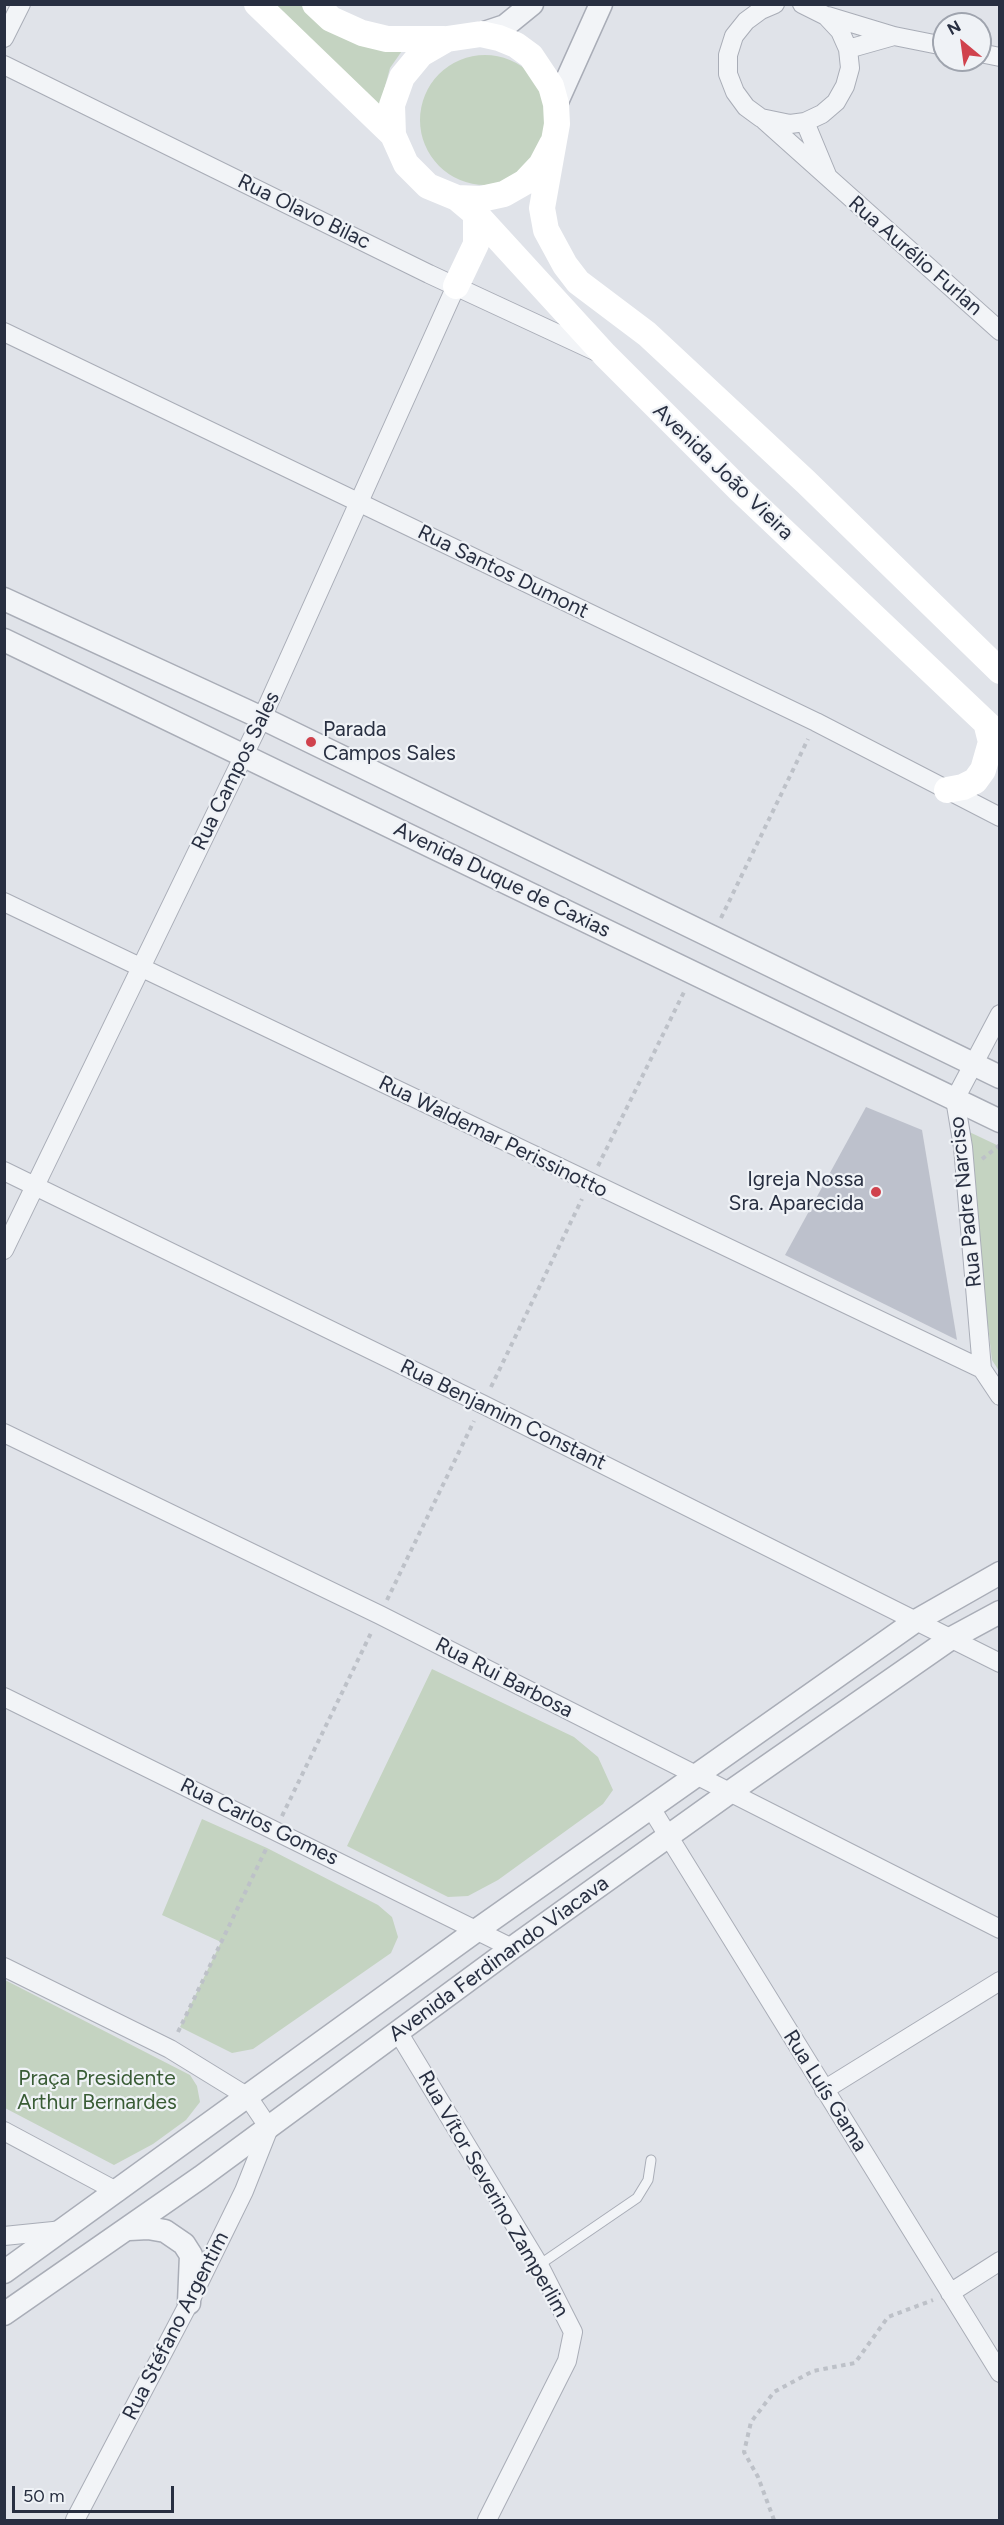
<!DOCTYPE html>
<meta charset="utf-8">
<style>
body{margin:0}
#map{position:relative;width:1004px;height:2525px;overflow:hidden;background:#e0e3e9;font-family:Figtree,sans-serif}
canvas{display:block}
.frame{position:absolute;inset:0;border:6px solid #282f41;pointer-events:none}
.north{position:absolute;left:932px;top:12px;width:60px;height:60px;box-sizing:border-box;background:#eff2f6;border:2px solid #9fa4ae;border-radius:50%;rotate:331deg;font-size:16px;font-weight:700;line-height:24px;text-align:center;color:#282f41}
.north::after{content:'';display:block;margin:auto;width:21px;height:27px;background:#d0424d;clip-path:polygon(50% 0,100% 100%,50% 72%,0 100%)}
.scale{position:absolute;left:12px;top:2486px;width:162px;height:27px;box-sizing:border-box;border:3px solid #282f41;border-top:0;padding-left:8px;font-size:18px;line-height:21px;white-space:nowrap;color:#282f41;-webkit-text-stroke:4px #eff2f6;paint-order:stroke}
</style>
<div id="map">
<canvas width="1004" height="2525"></canvas>
<div class="frame"></div>
<div class="north">N</div>
<div class="scale">50 m</div>
</div>
<script>
const g = document.querySelector('canvas').getContext('2d');
g.lineJoin = 'round';
function fill(path, color) { g.fillStyle = color; g.fill(path, 'evenodd'); }
const poly = rows => new Path2D(rows.map(r => 'M' + r).join(''));
function strokePath(path, color, width, dash) { g.strokeStyle = color; g.lineWidth = width; g.lineCap = dash ? 'butt' : 'round'; g.setLineDash(dash || []); g.stroke(path); }
function label(font, color, halo, rows, align = 'center') {
  g.font = font + ' Figtree,sans-serif'; g.lineWidth = 4.5; g.setLineDash([]); g.textBaseline = 'middle'; g.strokeStyle = halo; g.fillStyle = color; for (const [text, x, y, turn = 0] of rows) {
    g.save(); g.translate(x, y); g.rotate((+turn || 0) * Math.PI / 180); g.textAlign = isNaN(turn) ? turn : align; if (halo) g.strokeText(text, 0, 0); g.fillText(text, 0, 0); g.restore();
  }
}
const green = poly([
 [272,5,305,5,404,48,390,68,379,109],
 '420 120a65 65 0 1 1 130 0a65 65 0 1 1-130 0Z',
 [965,1130,999,1146,999,1371,992,1360],
 [432,1669,574,1737,598,1757,613,1790,603,1804,498,1880,468,1896,448,1897,347,1846],
 [202,1819,267,1848,378,1905,392,1917,398,1937,391,1953,253,2049,232,2053,180,2027,221,1942,162,1915],
 [5,1980,190,2075,197,2086,200,2102,186,2120,153,2144,114,2165,5,2108]
]);
const building = poly([
 [866,1107,922,1130,957,1340,785,1255]
]);
const path = poly([
 [721,918,808,739],
 [982,1159,1000,1145],
 [598,1166,684,992],
 [491,1387,582,1199],
 [387,1600,474,1421],
 [282,1816,372,1631],
 [178,2032,267,1847],
 [774,2520,758,2477,744,2452,751,2422,774,2392,813,2371,855,2363,888,2317,933,2300]
]);
const service = poly([
 [539,2265,637,2198,648,2180,651,2160]
]);
const minor = poly([
 [775,4,761,10,746,21,734,36,728,55,728,74,735,92,746,107,761,118,790,124,805,122,822,114,836,102,845,86,850,68,848,49,840,31,826,16,802,4],
 [828,16,894,36,944,46],
 [4,38,21,4],
 [848,49,894,36],
 [980,53,1000,57],
 [4,65,429,274,597,352],
 [764,120,1000,331],
 [805,122,827,175],
 [4,332,816,722,1000,817],
 [4,902,982,1369],
 [1000,1014,955,1099,963,1147,982,1369,1000,1396],
 [4,1171,482,1404,1000,1663],
 [4,1250,262,718,456,286],
 [4,1433,380,1615,1000,1929],
 [4,1697,512,1948],
 [651,1808,1000,2373],
 [4,1967,170,2049,248,2097,269,2128,244,2191,189,2303,75,2520],
 [398,2032,539,2265,573,2332,567,2361,487,2520],
 [824,2090,1000,1981],
 [4,2131,118,2192],
 [4,2236,63,2230],
 [950,2293,1000,2261]
]);
const tertiary = poly([
 [481,34,505,26,532,4],
 [556,104,601,4],
 [4,599,262,718,1000,1077],
 [4,640,1000,1121],
 [129,2229,148,2228,165,2231,184,2244,191,2255,189,2303],
 [4,2272,477,1930,914,1622,1000,1573],
 [4,2314,201,2177,512,1948,730,1792,950,1639,1000,1612]
]);
const secondary = poly([
 [257,4,393,135],
 [315,4,331,19,362,33,387,39,444,39],
 [552,144,541,165,525,182,504,194,481,199,457,198,428,186,406,164,393,135,392,105,402,77,421,54,447,39,481,34,499,38,516,45,531,56,551,86,556,104,557,124,542,208,546,230,565,265,578,282,647,334,806,482,1000,671],
 [457,198,476,214,605,355,739,489,1000,736],
 [456,286,476,244,476,214],
 [947,790,963,787,975,781,983,770,991,742,987,726]
]);
const markers = [
 [311,742,6,"#d0424d"],
 [876,1192,6,"#d0424d"]
];
const streetNames = [
 ["Rua Olavo Bilac",304,212,26],
 ["Rua Aurélio Furlan",915,256,41],
 ["Avenida João Vieira",723,472,44],
 ["Rua Santos Dumont",503,572,26],
 ["Rua Campos Sales",236,771,-64],
 ["Avenida Duque de Caxias",502,880,26],
 ["Rua Waldemar Perissinotto",493,1137,26],
 ["Rua Padre Narciso",966,1202,-96],
 ["Rua Benjamim Constant",503,1415,26],
 ["Rua Rui Barbosa",504,1678,27],
 ["Rua Carlos Gomes",259,1822,26],
 ["Avenida Ferdinando Viacava",499,1959,-36],
 ["Rua Luís Gama",825,2091,58],
 ["Rua Vítor Severino Zamperlim",493,2194,60],
 ["Rua Stéfano Argentim",176,2326,-63]
];
const poiNames = [
 ["Parada",323,730],
 ["Campos Sales",323,754],
 ["Igreja Nossa",864,1180,"right"],
 ["Sra. Aparecida",864,1204,"right"]
];
const parkNames = [
 ["Praça Presidente",97,2079],
 ["Arthur Bernardes",97,2103]
];
fill(green, '#c4d3c1');
fill(building, '#bdc1cc');
strokePath(service, '#a9adb7', 11);
strokePath(minor, '#a9adb7', 20);
strokePath(tertiary, '#a9adb7', 25);
strokePath(path, '#bdc1c8', 4, [4.5, 4.5]);
strokePath(service, '#f2f4f7', 9);
strokePath(minor, '#f2f4f7', 18);
strokePath(tertiary, '#f2f4f7', 22);
strokePath(secondary, '#fff', 26);
for (const [x, y, r, color] of markers) { const dot = new Path2D(); dot.arc(x, y, r, 0, 2 * Math.PI); g.fillStyle = color; g.fill(dot); strokePath(dot, '#eff2f6', 2); }
label('21px', '#282f41', '#eff2f6', streetNames);
label('21px', '#282f41', '#eff2f6', poiNames, 'left');
label('21px', '#395c35', '#eff2f6', parkNames);
</script>
